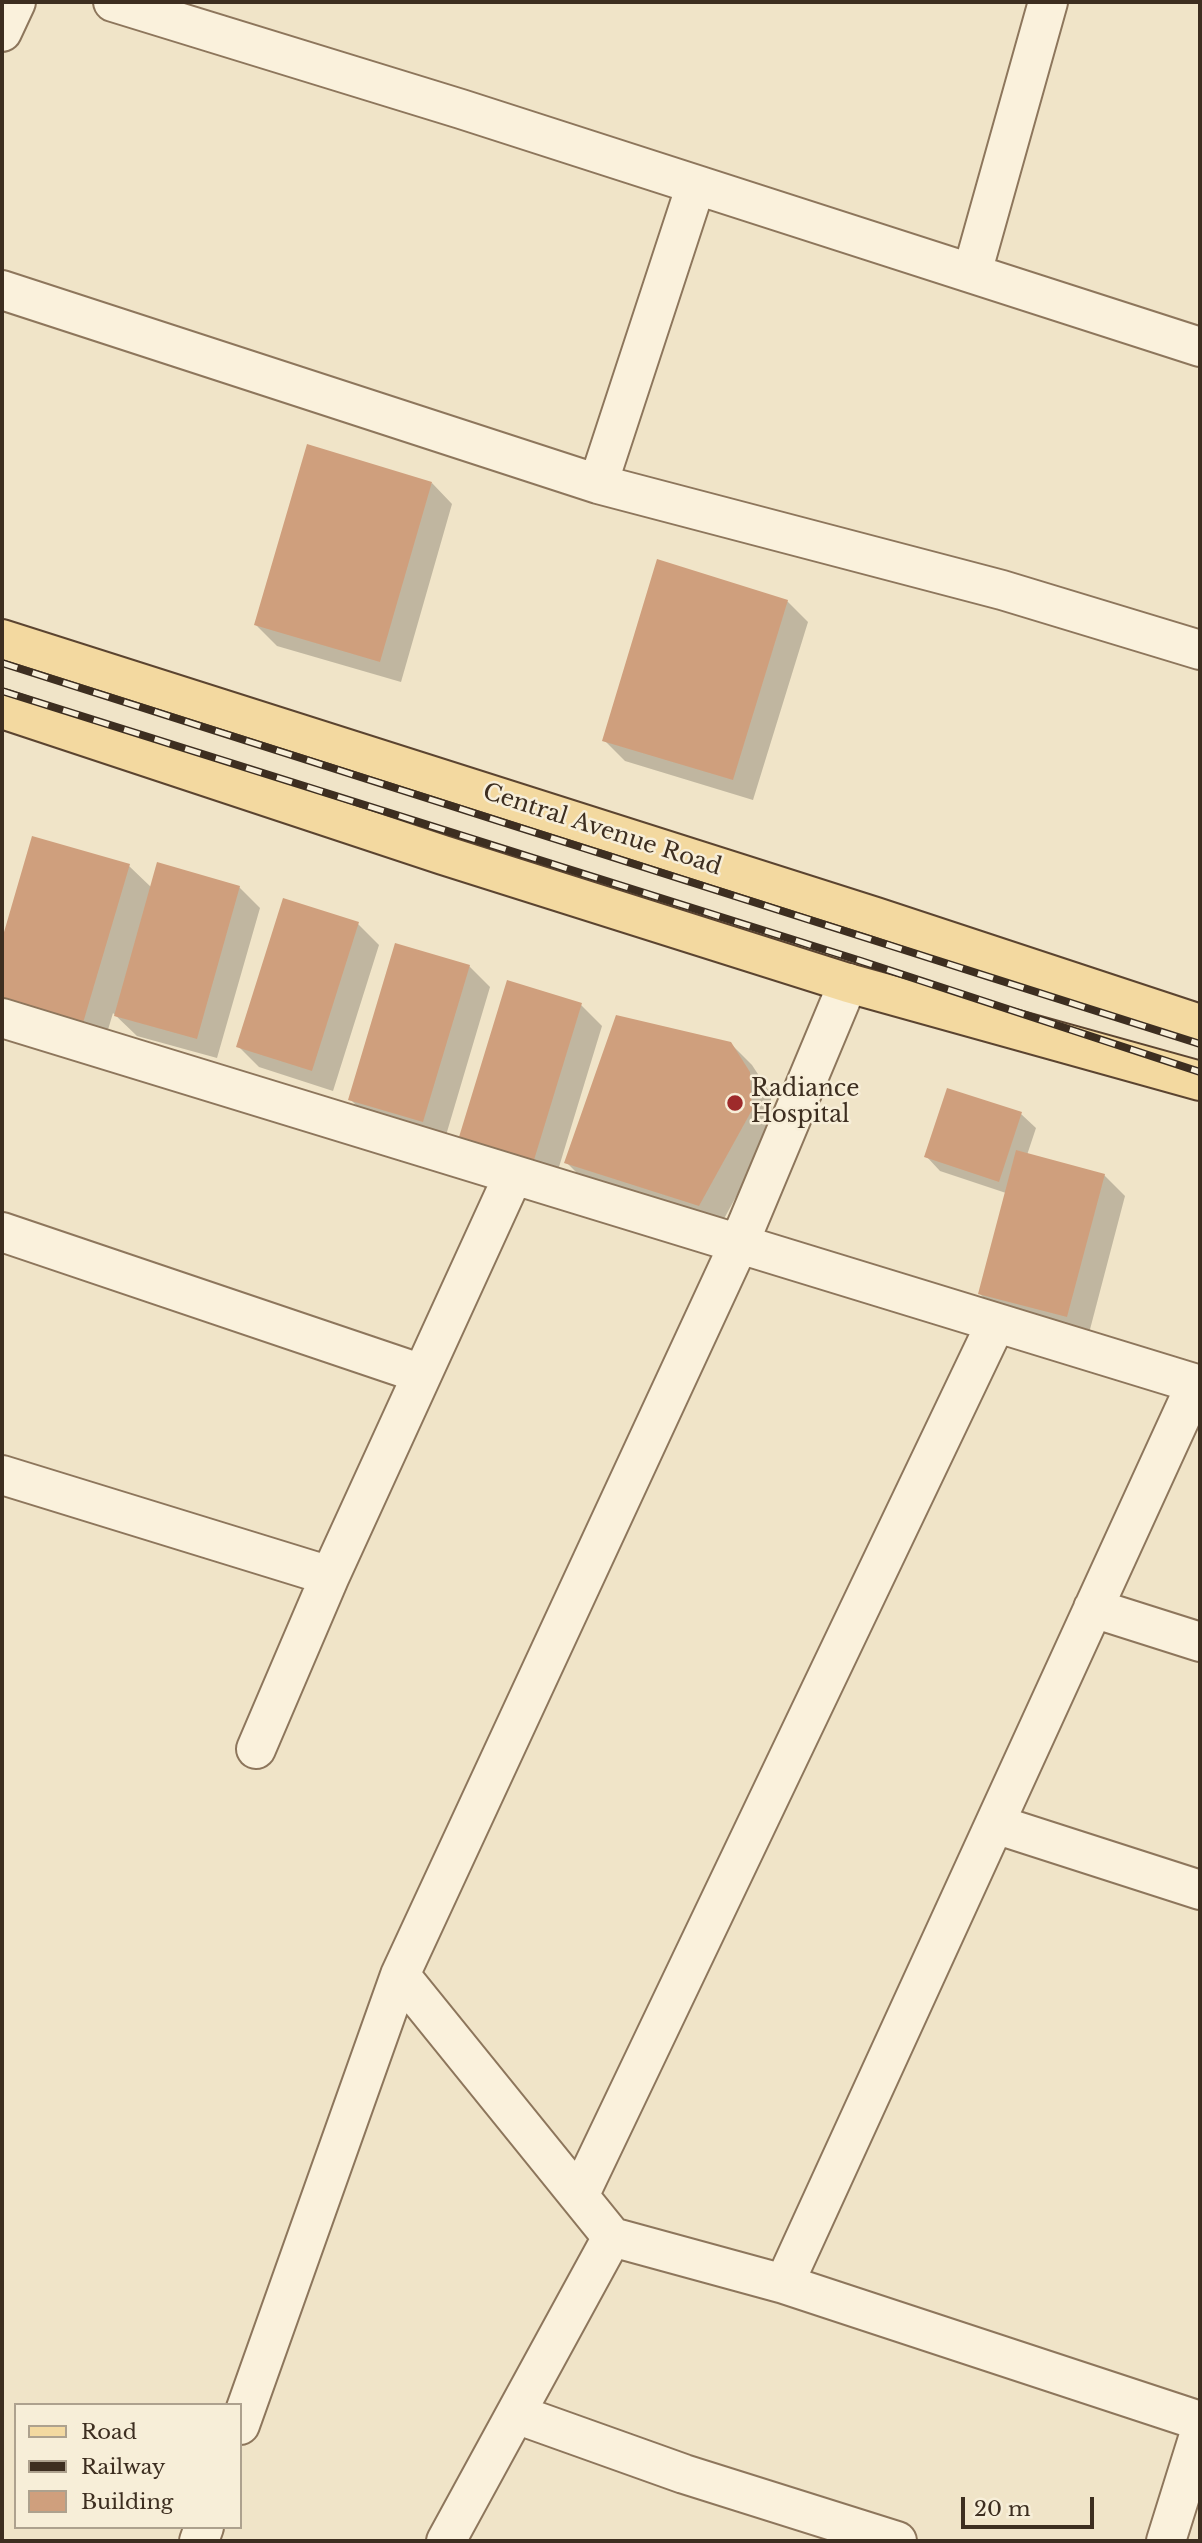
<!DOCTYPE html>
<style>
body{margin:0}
#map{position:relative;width:1202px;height:2543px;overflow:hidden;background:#f0e4c8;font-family:"Libre Baskerville",serif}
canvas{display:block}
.frame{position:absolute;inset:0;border:4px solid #3d2e20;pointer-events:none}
.legend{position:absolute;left:14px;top:2403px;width:228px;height:126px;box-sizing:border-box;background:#f7eed8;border:2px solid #ada18e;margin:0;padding:9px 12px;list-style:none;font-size:21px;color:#3d2e20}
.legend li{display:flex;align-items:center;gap:14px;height:35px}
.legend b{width:35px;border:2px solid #ada18e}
.scale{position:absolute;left:961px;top:2497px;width:133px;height:32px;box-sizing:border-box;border:4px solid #3d2e20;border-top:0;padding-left:9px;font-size:21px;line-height:24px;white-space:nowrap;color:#3d2e20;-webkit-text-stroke:5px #f7eed8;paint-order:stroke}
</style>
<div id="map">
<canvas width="1202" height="2543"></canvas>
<div class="frame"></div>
<ul class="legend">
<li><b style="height:9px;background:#f3d9a0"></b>Road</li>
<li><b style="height:9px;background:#3d2e20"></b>Railway</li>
<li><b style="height:19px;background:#cf9f7d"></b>Building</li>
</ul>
<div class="scale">20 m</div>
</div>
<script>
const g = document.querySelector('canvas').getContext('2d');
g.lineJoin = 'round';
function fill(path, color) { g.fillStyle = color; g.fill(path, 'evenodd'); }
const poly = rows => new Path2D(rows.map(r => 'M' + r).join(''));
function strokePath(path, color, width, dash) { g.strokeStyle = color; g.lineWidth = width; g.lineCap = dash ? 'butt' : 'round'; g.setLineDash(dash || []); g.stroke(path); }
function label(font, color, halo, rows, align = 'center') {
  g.font = font + ' "Libre Baskerville",serif'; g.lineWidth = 5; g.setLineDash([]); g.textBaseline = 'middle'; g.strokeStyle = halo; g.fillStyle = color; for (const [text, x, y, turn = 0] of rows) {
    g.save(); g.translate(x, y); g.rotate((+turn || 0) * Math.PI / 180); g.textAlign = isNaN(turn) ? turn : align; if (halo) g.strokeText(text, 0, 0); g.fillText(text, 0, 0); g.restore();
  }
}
const shadow = poly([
 [432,483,452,504,401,682,277,646,256,625],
 [787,601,808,622,753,800,625,761,604,740],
 [33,838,129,866,152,888,239,887,260,908,217,1058,137,1036,113,1013,104,1043,2,1009,2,945],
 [358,924,379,945,333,1091,259,1067,238,1046],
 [469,966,490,987,444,1142,371,1120,350,1099],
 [581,1005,602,1026,555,1180,482,1157,461,1137],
 [730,1043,752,1065,771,1094,772,1131,720,1226,587,1183,566,1162],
 [1021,1114,1036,1128,1027,1155,1104,1175,1125,1196,1088,1337,1001,1315,980,1294,1006,1193,940,1171,926,1156]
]);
const building = poly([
 [307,444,432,482,380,662,254,625],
 [657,559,788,600,733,780,602,741],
 [32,836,130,864,83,1023,2,1000,2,939],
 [157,862,240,886,197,1039,114,1016],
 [283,898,359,922,312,1071,236,1047],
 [395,943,470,965,423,1122,348,1100],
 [507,980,582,1003,534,1160,459,1137],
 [616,1015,731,1042,750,1072,752,1110,699,1206,564,1163],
 [947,1088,1022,1112,999,1182,924,1157],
 [1016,1150,1105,1174,1067,1317,978,1294]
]);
const minor = poly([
 [113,2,461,109,1200,347],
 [2,32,16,2],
 [972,273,1048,2],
 [2,290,598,484,1002,590,1200,650],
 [598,484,696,185],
 [2,1018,1200,1385],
 [2,1232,422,1374],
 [2,1475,330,1576],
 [1093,1608,1200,1642],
 [256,1749,330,1576,513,1176],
 [995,1824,1200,1890],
 [400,1975,612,2237,446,2541],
 [579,2196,996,1323],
 [612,2237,784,2284,1200,2421],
 [784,2284,1196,1384],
 [516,2414,684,2474,897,2541],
 [240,2425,400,1975,738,1246,848,983],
 [199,2541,204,2527],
 [1166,2541,1200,2432]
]);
const major = poly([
 [2,639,876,917,1200,1024],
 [2,709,443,855,848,983,1200,1081]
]);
const rail = poly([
 [2,663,1200,1044],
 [2,691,861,961,1200,1072]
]);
const markers = [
 [735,1103,9,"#9e2a2b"]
];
const streetNames = [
 ["Central Avenue Road",602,830,18]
];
const poiNames = [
 ["Radiance",751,1090],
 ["Hospital",751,1116]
];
fill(shadow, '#0003');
fill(building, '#cf9f7d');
strokePath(minor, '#8d765c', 42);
strokePath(major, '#5b4430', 42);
strokePath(minor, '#faf1dc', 38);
strokePath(major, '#f3d9a0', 38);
strokePath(rail, '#3d2e20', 8);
strokePath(rail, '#f7eed8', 5, [16]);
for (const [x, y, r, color] of markers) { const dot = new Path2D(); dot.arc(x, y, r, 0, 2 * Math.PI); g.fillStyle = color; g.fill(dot); strokePath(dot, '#f7eed8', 2.5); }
label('23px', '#3d2e20', '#f7eed8', streetNames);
label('23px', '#3d2e20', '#f7eed8', poiNames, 'left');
</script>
